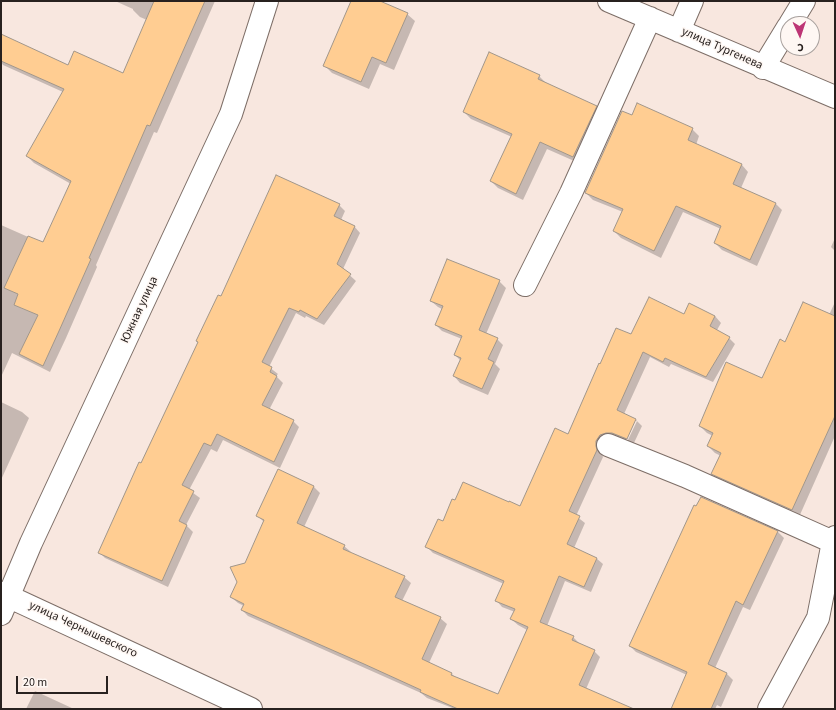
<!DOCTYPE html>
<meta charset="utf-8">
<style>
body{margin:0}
#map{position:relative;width:836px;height:710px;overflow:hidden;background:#f8e7df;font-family:"Source Sans 3",sans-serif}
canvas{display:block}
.frame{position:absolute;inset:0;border:2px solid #28211f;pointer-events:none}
.north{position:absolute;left:780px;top:16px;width:40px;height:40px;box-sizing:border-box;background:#fef7f3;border:1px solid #a8a19e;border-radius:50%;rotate:177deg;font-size:11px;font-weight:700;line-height:16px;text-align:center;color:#28211f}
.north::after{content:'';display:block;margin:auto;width:14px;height:18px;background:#bd3575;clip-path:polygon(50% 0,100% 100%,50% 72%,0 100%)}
.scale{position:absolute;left:16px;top:676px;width:92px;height:18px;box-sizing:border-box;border:2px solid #28211f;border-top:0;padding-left:5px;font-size:12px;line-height:14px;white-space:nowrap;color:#28211f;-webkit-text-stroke:3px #fef7f3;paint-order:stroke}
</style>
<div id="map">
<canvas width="836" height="710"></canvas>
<div class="frame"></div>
<div class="north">С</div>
<div class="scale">20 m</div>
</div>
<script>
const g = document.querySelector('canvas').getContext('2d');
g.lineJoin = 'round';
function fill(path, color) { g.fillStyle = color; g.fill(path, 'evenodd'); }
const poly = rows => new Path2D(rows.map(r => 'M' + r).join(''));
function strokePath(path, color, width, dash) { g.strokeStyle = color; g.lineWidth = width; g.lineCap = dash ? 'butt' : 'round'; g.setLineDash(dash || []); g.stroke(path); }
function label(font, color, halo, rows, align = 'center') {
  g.font = font + ' "Source Sans 3",sans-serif'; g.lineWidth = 3; g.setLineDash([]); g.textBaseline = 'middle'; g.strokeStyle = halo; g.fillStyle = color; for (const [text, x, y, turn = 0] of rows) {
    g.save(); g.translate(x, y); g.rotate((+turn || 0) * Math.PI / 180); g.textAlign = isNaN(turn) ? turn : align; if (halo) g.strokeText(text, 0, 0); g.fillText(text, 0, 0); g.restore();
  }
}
const shadow = poly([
 [115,1,215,1,157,133,154,132,96,265,97,267,66,338,50,372,12,353,1,377,1,225,44,244,71,184,34,163,27,156,63,92,3,65,1,62,1,48,68,67,123,74,147,20,140,17,133,10,133,9],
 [352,1,378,1,407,14,415,21,394,70,380,64,369,89,332,73,324,65],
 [539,76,546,83,546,84,596,107,603,114,581,164,547,149,523,200,498,188,491,181,512,137,471,119,464,112],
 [632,117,692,129,699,136,696,145,742,165,748,172,741,188,775,203,782,210,757,266,722,250,715,243,721,229,683,212,661,258,621,238,614,231,623,212,593,200,586,193],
 [339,205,345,211,341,220,354,226,360,233,343,269,356,281,324,325,306,316,305,318,296,313,269,367,278,374,276,376,283,383,269,410,293,421,299,427,280,468,223,440,217,452,211,449,189,490,200,498,186,525,193,532,168,587,105,558,99,552,198,343,197,341,222,297],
 [835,238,835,251,831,247],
 [499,281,506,288,486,334,497,339,503,345,495,364,500,369,488,395,460,383,454,376,461,361,455,355,462,339,442,331,436,325,442,309,438,307,431,301],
 [835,302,835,436,799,517,720,481,712,474,721,456,715,453,708,446,713,436,707,433,700,426,763,379,785,343,829,315],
 [684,315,715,316,721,323,717,330,729,338,735,344,713,382,671,364,669,367,650,357,624,414,636,420,642,426,633,445,627,442,637,421,634,421,625,441,601,453,603,457,576,516,585,523,574,548,596,558,603,564,591,592,565,581,547,626,573,637,579,643,594,651,600,657,586,689,632,709,455,709,427,698,421,693,248,616,242,610,244,606,238,603,231,597,264,522,257,515,278,470,314,487,320,493,304,527,344,546,351,552,350,553,404,577,411,583,402,601,440,618,447,624,429,663,451,673,456,678,498,695,527,630,518,625,511,619,515,612,502,607,496,600,504,584,433,553,427,547,443,522,520,507,568,435,601,365,632,335],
 [1,402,22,412,29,418,1,480],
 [701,498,778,532,784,538,750,610,743,607,715,668,727,674,733,680,721,707,717,705,715,709,672,709,687,675,636,652,630,646],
 [35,691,74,709,26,709]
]);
const building = poly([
 [154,1,205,1,150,126,147,125,89,258,91,259,59,331,43,366,19,354,38,315,14,305,18,294,4,288,28,236,43,242,71,181,26,156,64,89,1,61,1,34,68,65,74,51,123,73,154,1],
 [351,1,380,1,408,13,386,63,372,57,361,82,323,66,351,1],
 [489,52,540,75,538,79,597,106,573,157,540,142,516,194,490,181,512,134,463,112,489,52],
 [637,103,693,128,688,140,742,164,733,184,776,203,750,260,714,243,721,226,676,206,654,251,613,231,623,209,585,193,622,111,632,115,637,103],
 [276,175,340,204,334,216,355,226,337,264,351,274,317,319,300,310,299,312,289,308,262,362,272,367,270,372,277,376,262,405,294,420,274,462,217,434,211,446,204,443,182,485,194,491,179,521,187,525,162,581,98,553,139,462,141,463,198,342,196,341,218,295,221,296,276,175],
 [447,259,500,280,479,330,498,338,488,359,494,362,482,389,453,376,461,358,454,355,462,336,435,325,443,306,430,301,447,259],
 [649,297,684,314,689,303,715,316,710,326,730,337,706,377,665,358,663,362,643,352,617,410,636,419,627,439,612,433,606,433,600,435,596,441,596,446,597,450,569,511,580,516,567,544,597,558,584,587,559,576,540,622,574,636,572,640,595,650,579,685,634,709,458,709,420,692,421,690,364,664,241,610,244,604,230,597,237,582,230,567,245,563,264,520,256,516,278,469,314,486,297,523,345,545,343,549,405,576,395,597,441,617,422,659,452,673,451,675,498,694,528,627,510,619,515,609,495,601,504,581,425,547,438,519,443,521,452,499,455,500,463,482,509,502,509,501,520,506,555,428,568,434,599,363,600,364,616,328,631,334,649,297],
 [803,302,835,316,835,416,792,510,711,474,721,453,707,446,713,433,699,426,726,362,762,378,780,339,785,342,803,302],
 [701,497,778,531,743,605,736,601,708,664,727,673,711,709,671,709,687,672,629,646,694,505,696,506,701,497]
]);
const minor = poly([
 [609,1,835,97],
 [790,24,804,1],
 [679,31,692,1],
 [763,68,788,27],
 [525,285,571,193,650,18],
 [608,445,685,476,833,542],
 [1,593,251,709],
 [1,614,31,543,231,114,267,1],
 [769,709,818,618,833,542,835,537]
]);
const streetNames = [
 ["улица Тургенева",722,49,24],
 ["Южная улица",140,310,-65],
 ["улица Чернышевского",83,630,25]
];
fill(shadow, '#0003');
fill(building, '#ffcd92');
strokePath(building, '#a1968a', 1);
strokePath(minor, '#7d6e67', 24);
strokePath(minor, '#fff', 22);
label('12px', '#28211f', '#fef7f3', streetNames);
</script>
